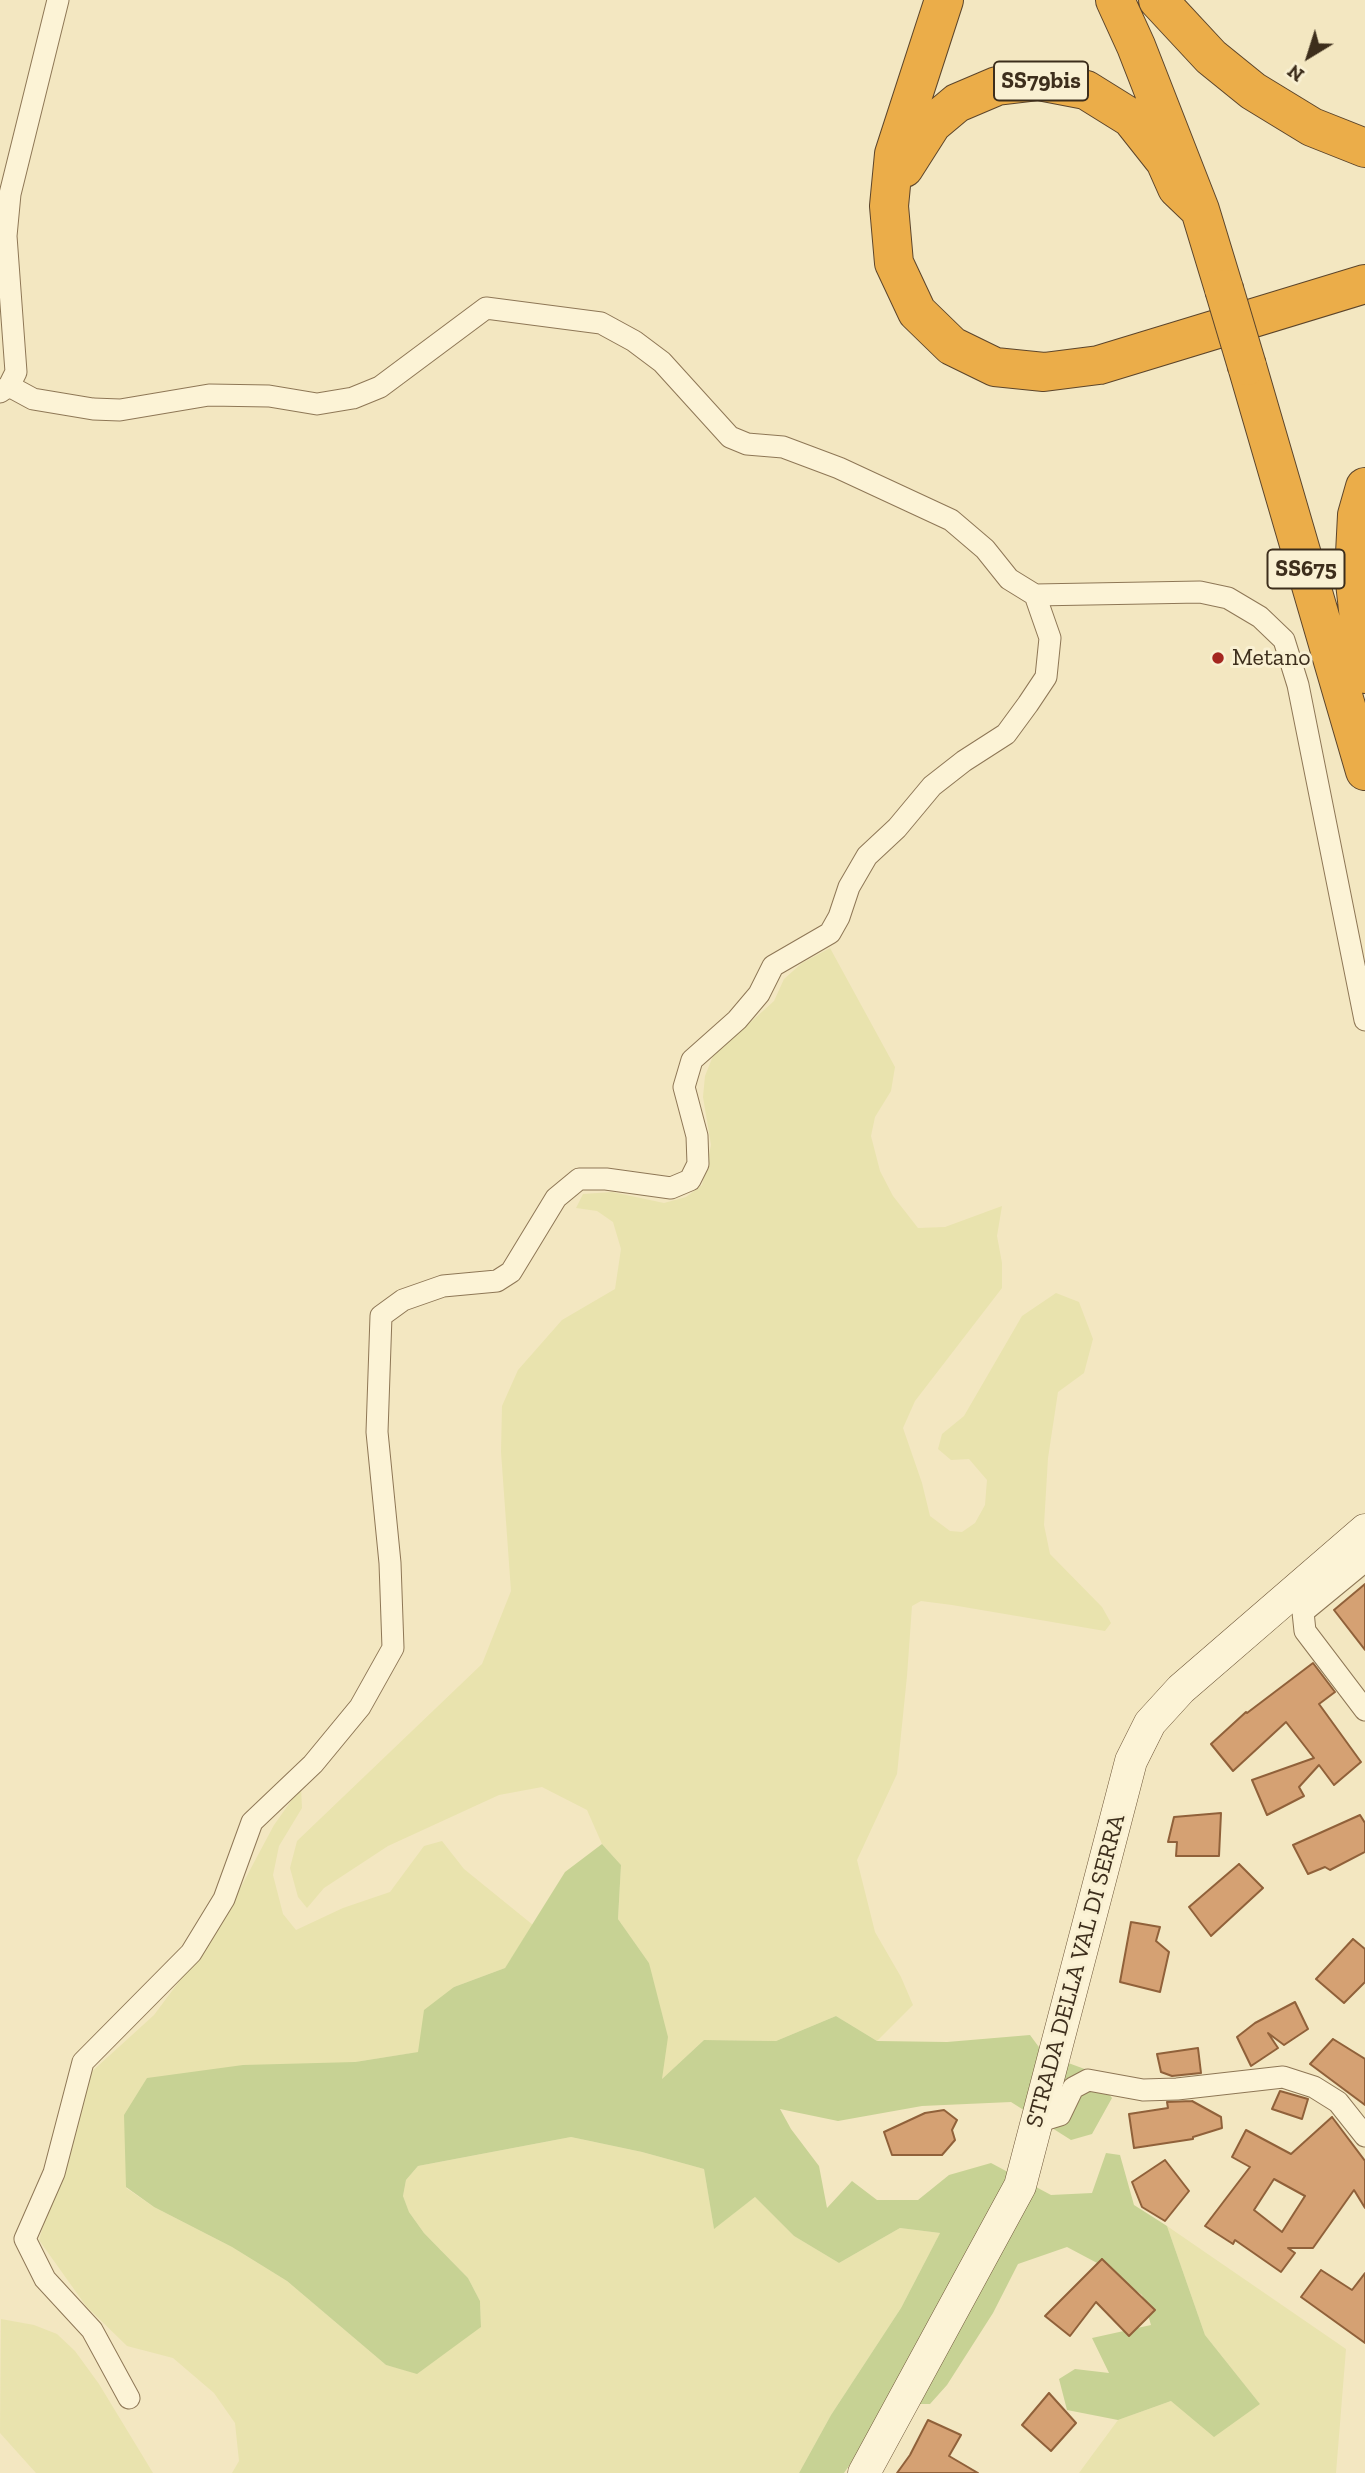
<!DOCTYPE html>
<style>
body{margin:0}
#map{position:relative;width:1365px;height:2473px;overflow:hidden;background:#f3e7c1;font-family:"Zilla Slab",serif}
canvas{display:block}
.north{position:absolute;left:1274px;top:21px;width:70px;height:70px;-webkit-text-stroke:5px #f9f0d2;paint-order:stroke;rotate:218deg;font-size:19px;font-weight:700;line-height:28px;text-align:center;color:#3d2e1c}
.north::after{content:'';display:block;margin:auto;width:24px;height:32px;background:#3d2e1c;clip-path:polygon(50% 0,100% 100%,50% 72%,0 100%)}
</style>
<div id="map">
<canvas width="1365" height="2473"></canvas>
<div class="north">N</div>
</div>
<script>
const g = document.querySelector('canvas').getContext('2d');
g.lineJoin = 'round';
function fill(path, color) { g.fillStyle = color; g.fill(path, 'evenodd'); }
const poly = rows => new Path2D(rows.map(r => 'M' + r).join(''));
function strokePath(path, color, width, dash) { g.strokeStyle = color; g.lineWidth = width; g.lineCap = dash ? 'butt' : 'round'; g.setLineDash(dash || []); g.stroke(path); }
function label(font, color, halo, rows, align = 'center') {
  g.font = font + ' "Zilla Slab",serif'; g.lineWidth = 6; g.setLineDash([]); g.textBaseline = 'middle'; g.strokeStyle = halo; g.fillStyle = color; for (const [text, x, y, turn = 0] of rows) {
    g.save(); g.translate(x, y); g.rotate((+turn || 0) * Math.PI / 180); g.textAlign = isNaN(turn) ? turn : align; if (halo) g.strokeText(text, 0, 0); g.fillText(text, 0, 0); g.restore();
  }
}
const farmland = poly([
 [830,948,895,1067,891,1091,875,1117,871,1136,880,1171,893,1196,918,1228,945,1227,1002,1206,997,1236,1002,1263,1002,1288,915,1401,903,1428,922,1483,930,1516,950,1531,962,1532,975,1523,985,1505,987,1480,969,1459,951,1460,938,1449,942,1434,964,1416,1022,1316,1056,1293,1079,1302,1093,1339,1084,1373,1058,1392,1048,1458,1044,1525,1050,1554,1102,1607,1111,1623,1105,1631,952,1605,921,1601,912,1606,907,1676,897,1774,857,1860,875,1932,901,1977,913,2005,877,2041,836,2016,776,2041,704,2040,661,2080,649,1963,618,1919,621,1865,602,1844,587,1810,542,1787,499,1795,388,1846,324,1888,307,1908,298,1897,290,1868,297,1841,482,1664,511,1591,501,1452,502,1406,518,1370,562,1320,615,1289,621,1249,613,1222,597,1211,576,1208,583,1194,612,1192,664,1203,686,1197,702,1185,711,1145,703,1097,705,1076,713,1056,774,1001,784,979,802,963],
 [301,1787,302,1808,279,1846,273,1875,283,1914,296,1930,343,1908,390,1892,424,1846,442,1841,464,1869,533,1925,505,1968,454,1987,419,2052,355,2062,126,2188,154,2207,232,2247,287,2281,386,2365,417,2373,481,2326,480,2301,468,2278,424,2233,409,2212,403,2196,406,2180,418,2166,571,2137,642,2152,704,2169,714,2228,755,2197,794,2236,839,2263,900,2228,940,2233,901,2308,831,2415,799,2473,232,2473,239,2461,235,2423,214,2393,173,2358,127,2346,86,2306,39,2240,88,2075,154,2015,219,1928,274,1825],
 [1167,2226,1346,2349,1336,2473,1079,2473,1118,2420,1171,2401,1260,2404,1205,2335],
 [1,2319,34,2325,57,2334,75,2351,99,2384,153,2473,36,2473,0,2433]
]);
const green = poly([
 [602,1844,621,1865,618,1919,649,1963,668,2037,662,2079,704,2040,776,2041,836,2016,877,2041,947,2042,1030,2035,1044,2054,1090,2071,1112,2098,1092,2134,1071,2140,1011,2102,922,2106,838,2121,780,2109,791,2129,819,2166,827,2208,852,2181,877,2200,918,2200,949,2175,991,2163,1051,2195,1092,2193,1106,2153,1120,2155,1134,2205,1167,2226,1205,2335,1260,2404,1214,2437,1171,2401,1118,2420,1067,2410,1059,2379,1075,2369,1109,2373,1092,2338,1151,2325,1142,2295,1099,2264,1067,2247,1018,2264,993,2313,947,2385,930,2404,892,2404,844,2473,799,2473,831,2415,901,2308,940,2233,900,2228,839,2263,794,2236,755,2197,714,2229,704,2169,642,2152,571,2137,418,2166,406,2180,403,2196,409,2212,424,2233,468,2278,480,2301,481,2327,417,2374,386,2365,287,2281,232,2247,154,2207,126,2187,124,2115,147,2078,243,2065,355,2062,418,2052,424,2010,454,1987,505,1968,565,1872]
]);
const building = poly([
 [1365,1584,1365,1650,1334,1610,1365,1584],
 [1313,1663,1335,1692,1319,1704,1361,1762,1334,1785,1319,1765,1299,1787,1304,1796,1267,1815,1252,1780,1314,1758,1286,1722,1233,1771,1211,1744,1246,1712,1247,1713,1313,1663],
 [1221,1813,1219,1856,1176,1856,1177,1842,1168,1842,1174,1817,1221,1813],
 [1360,1815,1365,1823,1365,1852,1330,1870,1325,1867,1308,1874,1293,1845,1360,1815],
 [1239,1864,1263,1888,1211,1936,1189,1907,1239,1864],
 [1131,1922,1160,1927,1156,1941,1169,1952,1160,1992,1120,1982,1131,1922],
 [1353,1939,1365,1949,1365,1982,1344,2003,1316,1979,1353,1939],
 [1295,2002,1308,2029,1284,2045,1268,2033,1278,2048,1251,2066,1237,2037,1255,2023,1295,2002],
 [1333,2039,1365,2059,1365,2105,1310,2064,1333,2039],
 [1198,2048,1201,2073,1172,2076,1161,2072,1157,2054,1198,2048],
 [1280,2091,1308,2099,1302,2119,1272,2109,1280,2091],
 [1192,2101,1221,2117,1222,2128,1193,2137,1193,2139,1134,2148,1129,2114,1168,2108,1167,2102,1192,2101],
 [944,2110,957,2120,952,2130,955,2140,942,2155,892,2155,884,2132,925,2113,944,2110],
 [1332,2117,1365,2161,1365,2208,1354,2190,1313,2248,1288,2248,1295,2253,1281,2272,1235,2240,1233,2244,1205,2226,1250,2167,1232,2157,1246,2130,1291,2154,1332,2117],
 [1274,2179,1305,2196,1282,2232,1254,2210,1274,2179],
 [1165,2160,1189,2191,1165,2221,1142,2207,1132,2182,1165,2160],
 [1102,2259,1155,2310,1129,2336,1096,2302,1070,2336,1045,2316,1102,2259],
 [1321,2270,1352,2290,1365,2273,1365,2343,1301,2297,1321,2270],
 [1049,2393,1076,2423,1051,2451,1022,2425,1049,2393],
 [928,2420,961,2435,949,2456,978,2473,897,2473,910,2455,928,2420]
]);
const street = poly([
 [9,386,33,399,93,409,120,410,209,395,269,396,317,404,353,398,380,387,486,308,601,323,634,341,662,362,730,437,747,444,783,447,839,468,951,520,985,549,1009,579,1035,595,1200,592,1228,598,1260,617,1284,640,1298,685,1365,1020],
 [0,392,9,386,16,372,6,236,10,194,58,0],
 [1365,1561,1303,1612,1305,1631,1365,1710],
 [1037,2122,1060,2115,1073,2088,1088,2080,1143,2090,1177,2089,1283,2077,1314,2087,1338,2102,1365,2136],
 [129,2398,92,2330,45,2279,25,2239,54,2173,83,2062,191,1953,224,1899,252,1822,313,1764,360,1707,393,1648,390,1563,377,1432,381,1316,403,1300,443,1286,497,1281,511,1272,556,1198,579,1179,606,1179,671,1188,690,1180,698,1164,697,1136,684,1087,692,1060,737,1020,759,994,773,966,830,933,839,917,849,887,867,856,897,828,932,786,964,761,1006,734,1028,704,1046,677,1050,638,1035,595]
]);
const secondary = poly([
 [864,2473,1020,2186,1131,1761,1150,1723,1181,1689,1365,1530]
]);
const highway = poly([
 [944,0,894,154,889,206,894,263,917,312,952,346,995,367,1044,372,1099,365,1365,284],
 [1115,0,1136,46,1200,210,1224,289],
 [1158,0,1211,57,1253,91,1312,127,1365,148],
 [904,168,932,124,957,103,997,86,1039,81,1086,90,1131,118,1165,161,1177,188,1200,210],
 [1247,366,1365,771],
 [1365,487,1357,515,1354,573,1365,674]
]);
const highwayBridge = poly([
 [1224,289,1247,366]
]);
const markers = [
 [1218,658,7,"#a42720"]
];
const shields = [
 [1041,81,94],
 [1306,569,77]
];
const shieldNames = [
 ["SS79bis",1041,81],
 ["SS675",1306,569]
];
const poiNames = [
 ["Metano",1232,658]
];
const streetNames = [
 ["STRADA DELLA VAL DI SERRA",1076,1971,-75]
];
fill(farmland, '#e9e3ae');
fill(green, '#c7d294');
fill(building, '#d5a173');
strokePath(building, '#90613a', 2);
strokePath(street, '#8e7756', 23);
strokePath(secondary, '#70583a', 33);
strokePath(highway, '#5c452b', 40);
strokePath(street, '#fcf3d6', 21);
strokePath(secondary, '#fcf3d6', 32);
strokePath(highway, '#ebad49', 38);
strokePath(highwayBridge, '#5c452b', 40, []);
strokePath(highwayBridge, '#ebad49', 38);
for (const [x, y, r, color] of markers) { const dot = new Path2D(); dot.arc(x, y, r, 0, 2 * Math.PI); g.fillStyle = color; g.fill(dot); strokePath(dot, '#f9f0d2', 2.5); }
for (const [x, y, w] of shields) { const box = new Path2D(); box.roundRect(x - w / 2, y - 19.5, w, 39, 5); g.fillStyle = '#f9f0d2'; g.fill(box); strokePath(box, '#3d2e1c', 2); }
label('bold 23px', '#3d2e1c', null, shieldNames);
label('24px', '#3d2e1c', '#f9f0d2', poiNames, 'left');
label('24px', '#3d2e1c', '#f9f0d2', streetNames);
</script>
